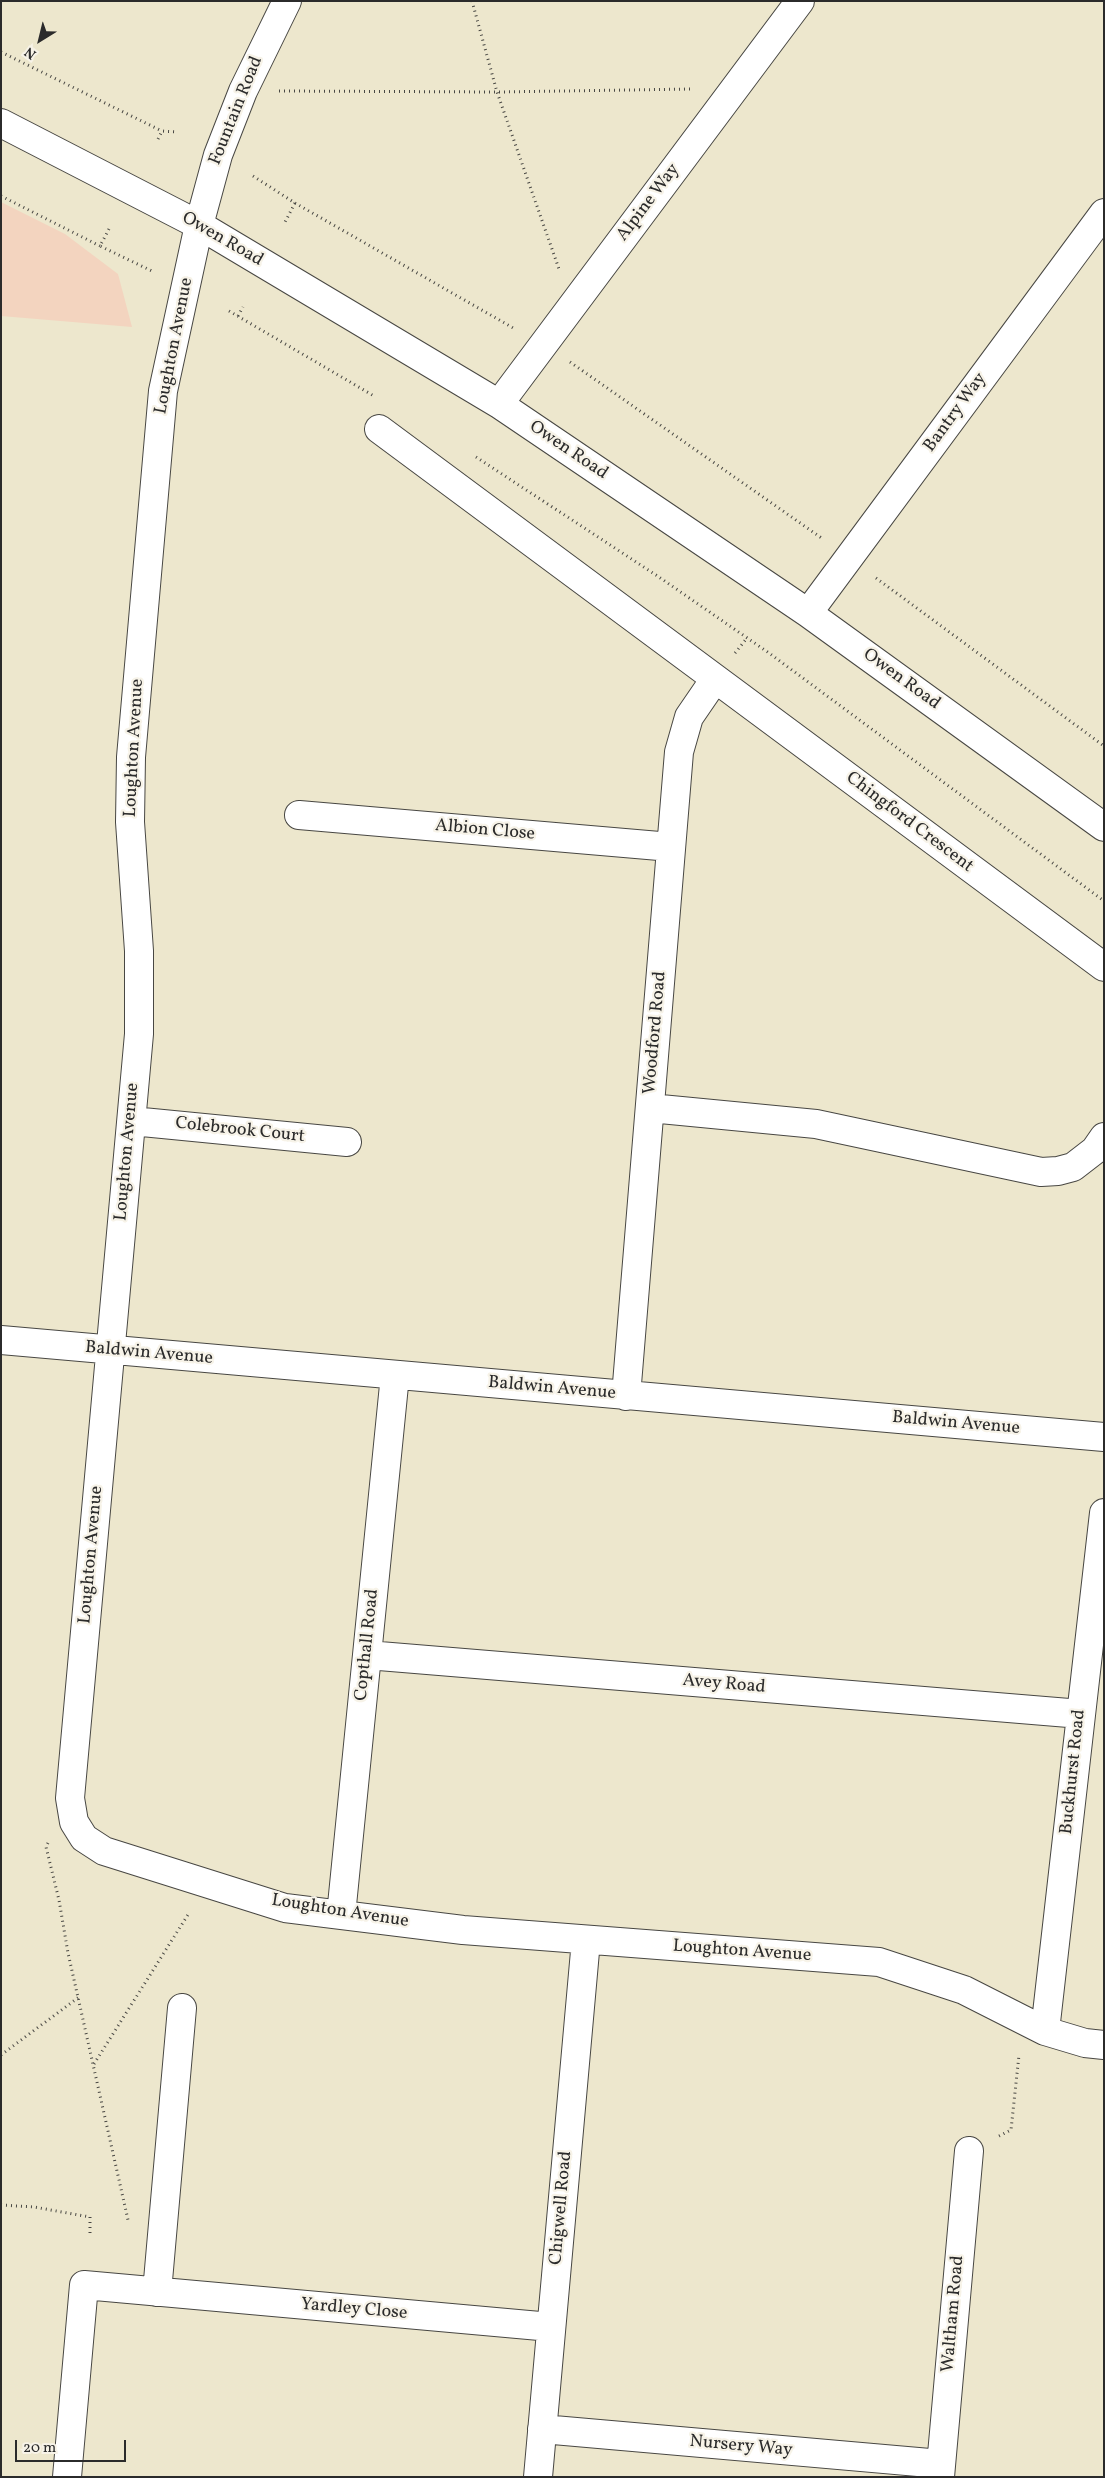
<!DOCTYPE html>
<style>
body{margin:0}
#map{position:relative;width:1105px;height:2478px;overflow:hidden;background:#ede7cd;font-family:Vollkorn,serif}
canvas{display:block}
.frame{position:absolute;inset:0;border:2px solid #2b2b2b;pointer-events:none}
.north{position:absolute;left:15px;top:15px;width:50px;height:50px;-webkit-text-stroke:4px #f7f3e8;paint-order:stroke;rotate:216deg;font-size:14px;font-weight:700;line-height:20px;text-align:center;color:#2b2b2b}
.north::after{content:'';display:block;margin:auto;width:18px;height:22px;background:#2b2b2b;clip-path:polygon(50% 0,100% 100%,50% 72%,0 100%)}
.scale{position:absolute;left:15px;top:2440px;width:111px;height:22px;box-sizing:border-box;border:2px solid #2b2b2b;border-top:0;padding-left:6px;font-size:15px;line-height:18px;white-space:nowrap;color:#2b2b2b;-webkit-text-stroke:4px #f7f3e8;paint-order:stroke}
</style>
<div id="map">
<canvas width="1105" height="2478"></canvas>
<div class="frame"></div>
<div class="north">N</div>
<div class="scale">20 m</div>
</div>
<script>
const g = document.querySelector('canvas').getContext('2d');
g.lineJoin = 'round';
function fill(path, color) { g.fillStyle = color; g.fill(path, 'evenodd'); }
const poly = rows => new Path2D(rows.map(r => 'M' + r).join(''));
function strokePath(path, color, width, dash) { g.strokeStyle = color; g.lineWidth = width; g.lineCap = dash ? 'butt' : 'round'; g.setLineDash(dash || []); g.stroke(path); }
function label(font, color, halo, rows, align = 'center') {
  g.font = font + ' Vollkorn,serif'; g.lineWidth = 4.5; g.setLineDash([]); g.textBaseline = 'middle'; g.strokeStyle = halo; g.fillStyle = color; for (const [text, x, y, turn = 0] of rows) {
    g.save(); g.translate(x, y); g.rotate((+turn || 0) * Math.PI / 180); g.textAlign = isNaN(turn) ? turn : align; if (halo) g.strokeText(text, 0, 0); g.fillText(text, 0, 0); g.restore();
  }
}
const built = poly([
 [1,202,65,234,118,274,132,327,1,316]
]);
const path = poly([
 [472,1,497,92,559,269],
 [1,52,162,131],
 [279,91,497,92,693,89],
 [158,139,162,131,177,132],
 [253,176,295,203,284,224],
 [1,196,100,246],
 [295,203,515,329],
 [109,229,100,246,154,272],
 [229,311,374,396],
 [238,316,243,307],
 [570,362,823,539],
 [476,457,656,575,769,653,1104,901],
 [876,578,1104,746],
 [735,653,747,638],
 [48,1843,46,1847,59,1900,68,1953,128,2220],
 [1,2055,79,1997],
 [94,2064,189,1913],
 [999,2136,1011,2130,1019,2055],
 [1,2205,34,2207,90,2217,90,2236]
]);
const minor = poly([
 [287,1,243,91,218,155,199,225,163,391,131,757,130,822,139,951,139,1034,70,1798,74,1822,84,1838,104,1851,285,1908,463,1930,879,1962,964,1990,1045,2031,1085,2043,1104,2045],
 [1,123,199,225,499,404,808,613,1104,827],
 [499,404,800,1],
 [379,429,1104,967],
 [808,613,1104,213],
 [299,815,671,847],
 [650,1108,816,1124,1041,1172,1058,1171,1073,1167,1095,1150,1104,1137],
 [132,1121,347,1142],
 [1,1340,1104,1437],
 [626,1396,679,752,689,717,715,679],
 [367,1655,1081,1714],
 [341,1915,395,1375],
 [1045,2031,1104,1513],
 [157,2292,182,2008],
 [542,2429,941,2464],
 [67,2477,84,2285,551,2327],
 [538,2477,586,1940],
 [940,2477,969,2151]
]);
const streetNames = [
 ["Fountain Road",237,111,-68],
 ["Alpine Way",649,203,-53],
 ["Owen Road",222,240,30],
 ["Loughton Avenue",175,346,-79],
 ["Bantry Way",956,413,-54],
 ["Owen Road",568,451,34],
 ["Owen Road",901,680,36],
 ["Loughton Avenue",135,748,-87],
 ["Chingford Crescent",909,823,37],
 ["Albion Close",485,831,5],
 ["Woodford Road",656,1033,-85],
 ["Colebrook Court",240,1131,6],
 ["Loughton Avenue",128,1152,-85],
 ["Baldwin Avenue",149,1354,5],
 ["Baldwin Avenue",552,1389,5],
 ["Baldwin Avenue",956,1424,5],
 ["Loughton Avenue",92,1555,-85],
 ["Copthall Road",368,1645,-84],
 ["Avey Road",724,1685,5],
 ["Buckhurst Road",1074,1772,-84],
 ["Loughton Avenue",340,1912,9],
 ["Loughton Avenue",742,1952,4],
 ["Chigwell Road",562,2208,-85],
 ["Yardley Close",354,2310,5],
 ["Waltham Road",954,2314,-85],
 ["Nursery Way",741,2447,5]
];
fill(built, '#f3d4bf');
strokePath(minor, '#484743', 30);
strokePath(path, '#484743', 3, [1, 4]);
strokePath(minor, '#fff', 28);
label('18px', '#2b2b2b', '#f7f3e8', streetNames);
</script>
